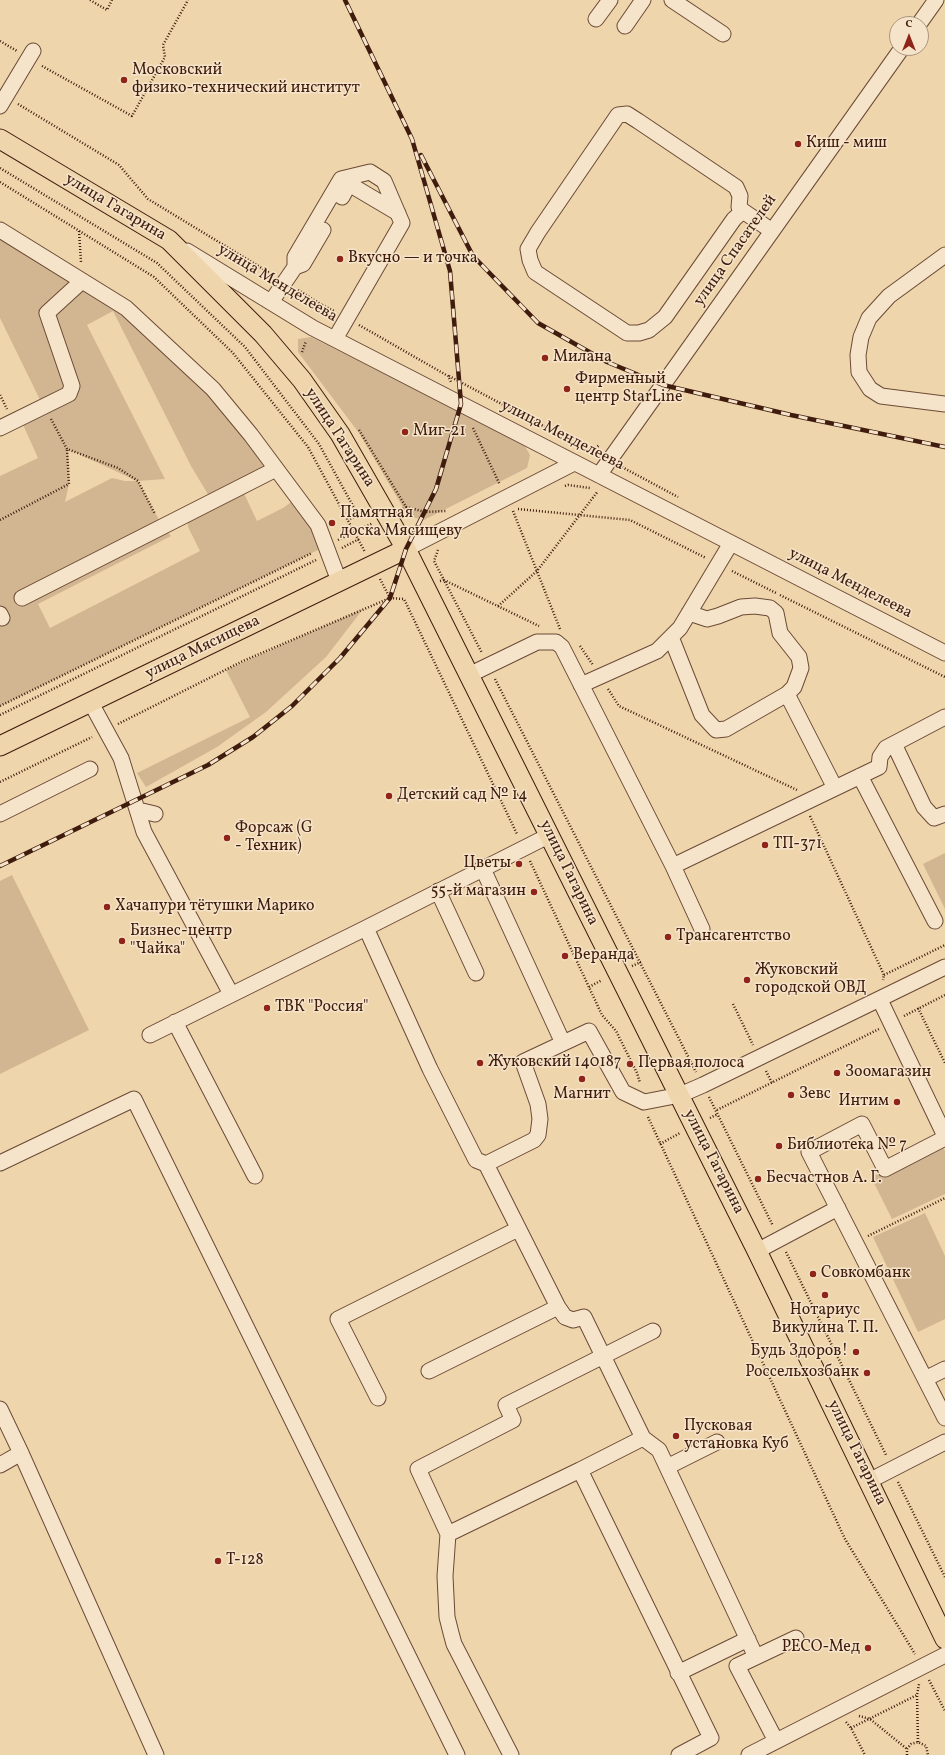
<!DOCTYPE html>
<meta charset="utf-8">
<style>
body{margin:0}
#map{position:relative;width:945px;height:1755px;overflow:hidden;background:#efd5ac;font-family:Vollkorn,serif}
canvas{display:block}
.north{position:absolute;left:889px;top:16px;width:40px;height:40px;box-sizing:border-box;background:#f5e4c9;border:1px solid #ac947e;border-radius:50%;rotate:0deg;font-size:11px;font-weight:700;line-height:16px;text-align:center;color:#3f1c0e}
.north::after{content:'';display:block;margin:auto;width:14px;height:18px;background:#8f2418;clip-path:polygon(50% 0,100% 100%,50% 72%,0 100%)}
</style>
<div id="map">
<canvas width="945" height="1755"></canvas>
<div class="north">С</div>
</div>
<script>
const g = document.querySelector('canvas').getContext('2d');
g.lineJoin = 'round';
function fill(path, color) { g.fillStyle = color; g.fill(path, 'evenodd'); }
const poly = rows => new Path2D(rows.map(r => 'M' + r).join(''));
function strokePath(path, color, width, dash) { g.strokeStyle = color; g.lineWidth = width; g.lineCap = dash ? 'butt' : 'round'; g.setLineDash(dash || []); g.stroke(path); }
function label(font, color, halo, rows, align = 'center') {
  g.font = font + ' Vollkorn,serif'; g.lineWidth = 3; g.setLineDash([]); g.textBaseline = 'middle'; g.strokeStyle = halo; g.fillStyle = color; for (const [text, x, y, turn = 0] of rows) {
    g.save(); g.translate(x, y); g.rotate((+turn || 0) * Math.PI / 180); g.textAlign = isNaN(turn) ? turn : align; if (halo) g.strokeText(text, 0, 0); g.fillText(text, 0, 0); g.restore();
  }
}
const green = poly([
 [0,230,126,308,213,389,276,469,241,487,257,521,283,508,297,498,326,546,0,706,0,476,38,458,20,418,43,406,0,318],
 [113,311,191,466,212,501,187,514,188,527,200,551,50,628,38,604,171,536,163,527,138,481,165,479,87,325],
 [68,449,137,481,125,481,112,478,65,502,69,484],
 [311,337,523,443,530,455,527,468,424,520,408,516,359,433,298,352,298,339],
 [363,609,326,657,266,712,217,747,146,787,137,773,250,717,226,670],
 [945,853,945,909,923,864],
 [12,875,89,1030,0,1074,0,881],
 [942,1144,945,1151,945,1194,892,1219,871,1177],
 [925,1213,945,1256,945,1319,918,1332,873,1237]
]);
const path = poly([
 [90,0,107,10,112,0],
 [0,41,17,51],
 [42,66,132,116,165,57,163,45,188,0],
 [18,104,119,165,148,199,273,275],
 [0,168,157,263,245,347,319,444,358,515,348,520],
 [0,182,154,277,233,353,308,447,365,552],
 [79,231,81,262],
 [298,290,322,305,318,314],
 [322,305,334,311],
 [359,325,448,376,451,382],
 [302,352,306,341],
 [449,376,596,454],
 [0,395,7,409],
 [51,419,67,449,118,468,138,481,155,514],
 [473,428,500,485],
 [359,430,406,507,401,510],
 [586,448,595,448,600,445],
 [622,467,678,497],
 [565,486,568,485,590,488],
 [406,507,425,512,446,511],
 [518,509,630,520,706,558],
 [513,511,560,629],
 [0,520,69,484,67,449],
 [338,540,373,523],
 [342,548,359,539],
 [438,550,434,561,444,580,539,626],
 [732,571,776,593],
 [380,579,390,598],
 [440,581,444,580,482,653],
 [780,595,945,677],
 [498,606,537,571,598,491],
 [580,646,593,665],
 [495,679,696,1072],
 [608,689,619,706,797,790],
 [0,706,312,553],
 [0,715,316,560],
 [118,724,243,661,390,598,404,599,517,834],
 [0,782,92,737],
 [810,816,884,975,883,980],
 [530,861,602,1015,616,1031,637,1073,640,1083],
 [632,966,641,962],
 [884,975,945,945],
 [589,987,602,980],
 [733,1004,753,1045],
 [918,1008,945,1063],
 [904,1016,945,995],
 [766,1071,772,1083],
 [709,1097,773,1226],
 [717,1110,879,1029],
 [648,1117,845,1539,915,1654],
 [710,1118,718,1114],
 [660,1144,680,1133],
 [868,1236,945,1198],
 [786,1252,886,1455],
 [898,1482,945,1577],
 [929,1680,945,1711],
 [859,1716,870,1719,907,1749],
 [846,1722,851,1728,865,1755],
 [851,1728,917,1695],
 [918,1742,917,1695,919,1684],
 [907,1755,907,1749,911,1744,918,1742,926,1746,928,1755]
]);
const minor = poly([
 [672,0,723,34],
 [596,19,610,0],
 [919,24,936,0],
 [625,26,643,0],
 [0,106,33,51],
 [342,197,349,184,398,213],
 [743,211,739,207,740,196,736,187,638,121,627,114,618,115,538,232,528,249,530,260,535,272,627,333,639,333,649,330,665,317,734,219,743,211,772,231],
 [0,230,126,308,213,389,251,435,318,525,339,581],
 [187,251,313,328,945,653],
 [945,255,889,296,869,318,861,337,858,355,859,372,870,389,881,396,945,404],
 [295,267,295,257,341,179,370,172,384,181,402,223,335,339],
 [271,302,295,267,303,264,323,230],
 [0,428,69,394,72,386,47,313,82,281],
 [599,475,902,48],
 [406,549,574,463],
 [22,598,276,469],
 [0,614,2,618],
 [671,637,702,715,716,730,726,729,787,694,794,687,801,668,799,657,780,633,776,613,770,608,755,606,741,607,718,616,707,619,689,613],
 [469,675,537,642,556,642,562,647,673,866,702,929],
 [581,685,657,651,680,628,731,543],
 [787,694,835,788],
 [91,703,121,758,144,832,231,994],
 [894,744,924,807,934,818,945,814],
 [860,776,935,921],
 [138,810,155,814],
 [0,814,90,769],
 [550,835,366,928,430,1069,476,1160,486,1164,558,1307,565,1317,573,1320,584,1317,643,1438,659,1450,756,1657],
 [673,866,879,767,880,757,886,748,945,717],
 [483,869,563,1043],
 [438,891,476,973],
 [880,1000,945,1136],
 [175,1022,255,1176],
 [150,1035,366,928],
 [945,1138,885,1169,862,1124,809,1152,945,1418],
 [0,1163,134,1099,457,1755],
 [486,1164,534,1140,538,1135,540,1119,538,1104,523,1062,589,1031,623,1092,644,1102,680,1095,703,1085,945,967],
 [757,1251,838,1208],
 [429,1371,558,1307],
 [925,1379,945,1369],
 [378,1398,338,1319,518,1229],
 [0,1409,21,1453,156,1755],
 [643,1438,580,1470,711,1738,679,1755],
 [0,1465,21,1453],
 [667,1467,717,1442],
 [580,1470,448,1534,418,1469,513,1420,506,1405,653,1331],
 [869,1481,945,1442],
 [448,1534,445,1576,447,1617,451,1633,454,1644,511,1755],
 [678,1673,748,1639],
 [776,1741,737,1666,796,1638],
 [749,1755,945,1655]
]);
const major = poly([
 [0,139,169,240,263,334,302,380,340,434,406,549,757,1251,945,1639],
 [0,746,406,549]
]);
const rail = poly([
 [421,155,473,256,538,323,607,362,663,385,791,415,945,447],
 [0,866,208,765,253,737,292,706,340,658,390,598,406,549,436,489,461,404,450,271,412,139,345,0]
]);
const markers = [
 [124,80,4,"#8f2418"],
 [798,144,4,"#8f2418"],
 [340,259,4,"#8f2418"],
 [545,358,4,"#8f2418"],
 [567,389,4,"#8f2418"],
 [405,432,4,"#8f2418"],
 [332,523,4,"#8f2418"],
 [389,796,4,"#8f2418"],
 [227,838,4,"#8f2418"],
 [765,845,4,"#8f2418"],
 [519,864,4,"#8f2418"],
 [534,892,4,"#8f2418"],
 [107,907,4,"#8f2418"],
 [668,937,4,"#8f2418"],
 [122,941,4,"#8f2418"],
 [565,956,4,"#8f2418"],
 [747,980,4,"#8f2418"],
 [267,1008,4,"#8f2418"],
 [480,1063,4,"#8f2418"],
 [630,1064,4,"#8f2418"],
 [837,1073,4,"#8f2418"],
 [582,1079,4,"#8f2418"],
 [791,1095,4,"#8f2418"],
 [897,1102,4,"#8f2418"],
 [779,1146,4,"#8f2418"],
 [758,1179,4,"#8f2418"],
 [813,1274,4,"#8f2418"],
 [825,1295,4,"#8f2418"],
 [856,1352,4,"#8f2418"],
 [867,1373,4,"#8f2418"],
 [676,1436,4,"#8f2418"],
 [218,1561,4,"#8f2418"],
 [868,1648,4,"#8f2418"]
];
const poiNames = [
 ["Московский",132,71],
 ["физико-технический институт",132,89],
 ["Киш - миш",806,144],
 ["Вкусно — и точка",348,259],
 ["Милана",553,358],
 ["Фирменный",575,380],
 ["центр StarLine",575,398],
 ["Миг-21",413,432],
 ["Памятная",340,514],
 ["доска Мясищеву",340,532],
 ["Детский сад № 14",397,796],
 ["Форсаж (G",235,829],
 ["- Техник)",235,847],
 ["ТП-371",773,845],
 ["Цветы",511,864,"right"],
 ["55-й магазин",526,892,"right"],
 ["Хачапури тётушки Марико",115,907],
 ["Бизнес-центр",130,932],
 ["\"Чайка\"",130,950],
 ["Трансагентство",676,937],
 ["Веранда",573,956],
 ["Жуковский",755,971],
 ["городской ОВД",755,989],
 ["ТВК \"Россия\"",275,1008],
 ["Жуковский 140187",488,1063],
 ["Первая полоса",638,1064],
 ["Зоомагазин",845,1073],
 ["Магнит",582,1095,"center"],
 ["Зевс",799,1095],
 ["Интим",889,1102,"right"],
 ["Библиотека № 7",787,1146],
 ["Бесчастнов А. Г.",766,1179],
 ["Совкомбанк",821,1274],
 ["Нотариус",825,1311,"center"],
 ["Викулина Т. П.",825,1329,"center"],
 ["Будь Здоров!",848,1352,"right"],
 ["Россельхозбанк",859,1373,"right"],
 ["Пусковая",684,1427],
 ["установка Куб",684,1445],
 ["Т-128",226,1561],
 ["РЕСО-Мед",860,1648,"right"]
];
const streetNames = [
 ["улица Гагарина",115,208,31],
 ["улица Спасателей",736,251,-55],
 ["улица Менделеева",277,284,31],
 ["улица Менделеева",562,436,27],
 ["улица Гагарина",339,438,57],
 ["улица Менделеева",850,584,27],
 ["улица Мясищева",203,648,-26],
 ["улица Гагарина",568,873,64],
 ["улица Гагарина",713,1162,63],
 ["улица Гагарина",856,1453,64]
];
fill(green, '#d1b691');
strokePath(minor, '#6b4a36', 17);
strokePath(major, '#3f1c0e', 21);
strokePath(path, '#3f1c0e', 2.5, [1, 2]);
strokePath(minor, '#f5e4c9', 15);
strokePath(major, '#efd5ac', 19);
strokePath(rail, '#3f1c0e', 4.5);
strokePath(rail, '#f5e4c9', 3, [9]);
for (const [x, y, r, color] of markers) { const dot = new Path2D(); dot.arc(x, y, r, 0, 2 * Math.PI); g.fillStyle = color; g.fill(dot); strokePath(dot, '#f5e4c9', 1.5); }
label('16px', '#3f1c0e', '#f5e4c9', poiNames, 'left');
label('16px', '#3f1c0e', '#f5e4c9', streetNames);
</script>
